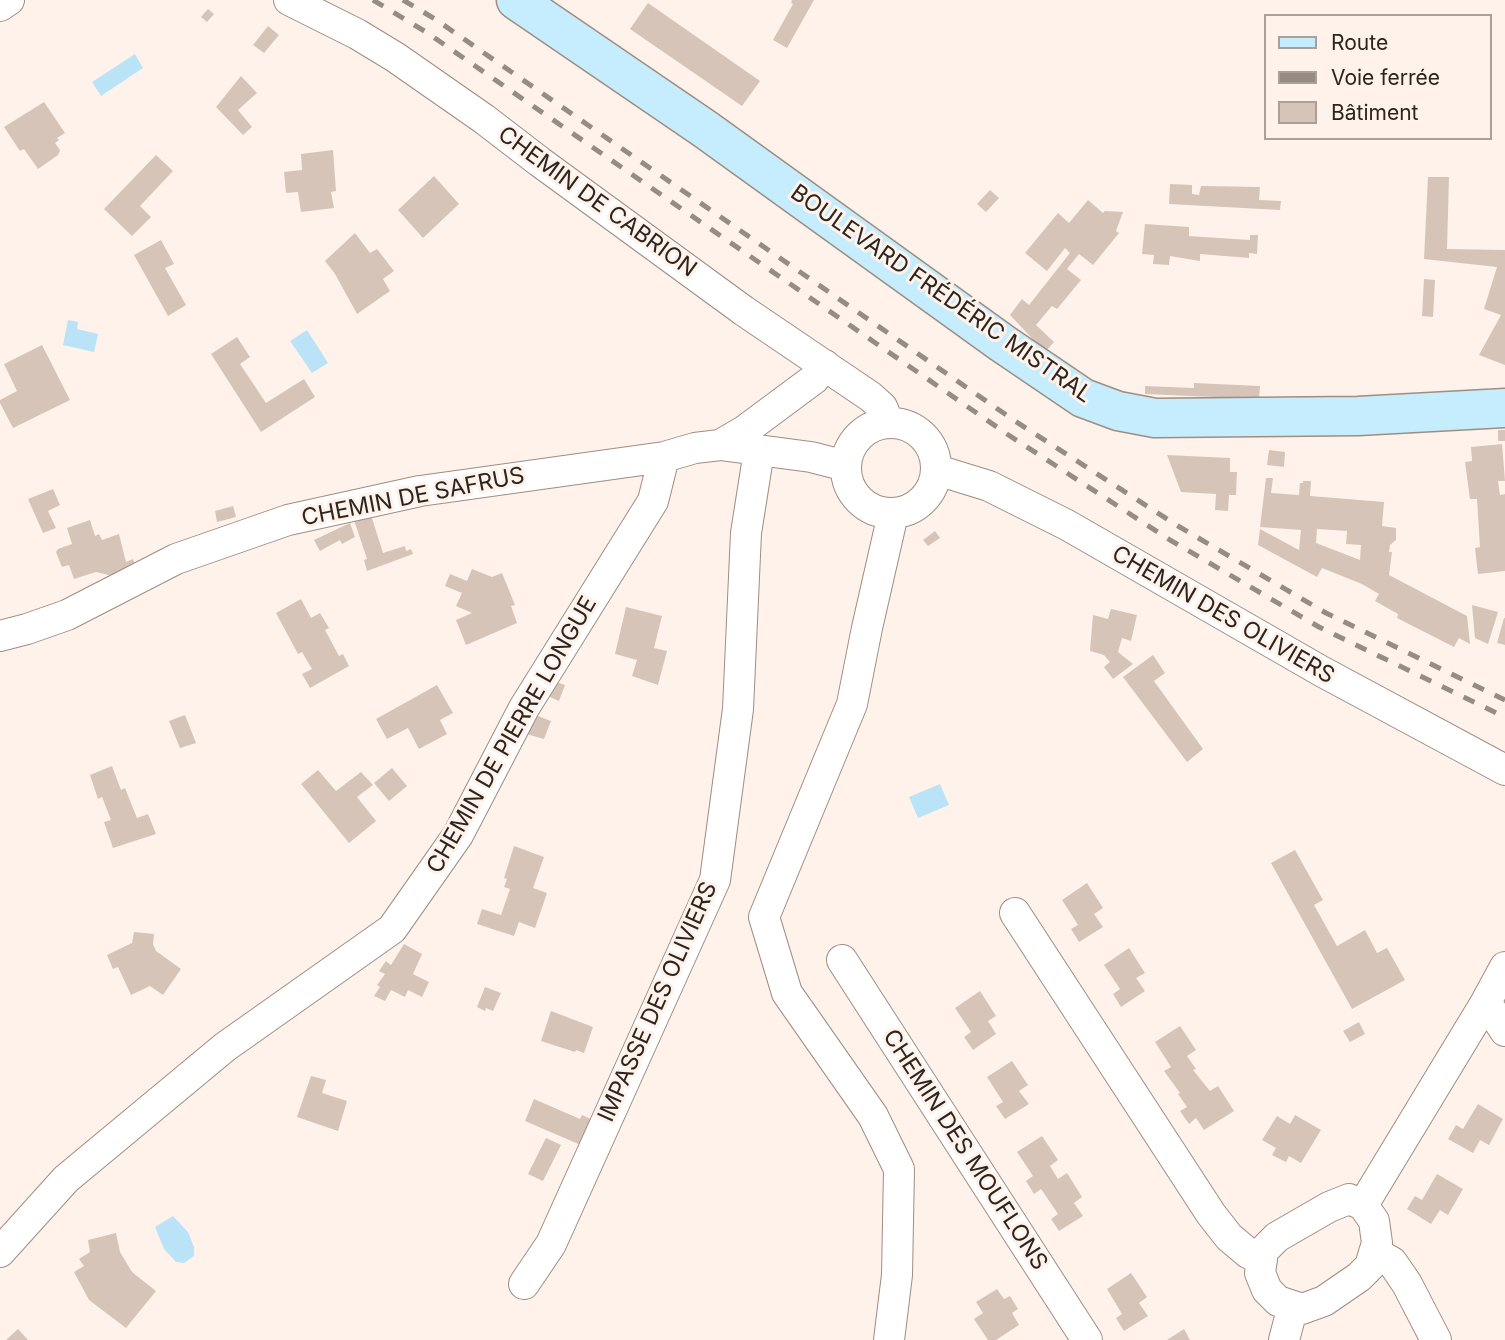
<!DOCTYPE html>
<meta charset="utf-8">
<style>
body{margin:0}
#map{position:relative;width:1505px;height:1340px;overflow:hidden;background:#fef2ea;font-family:Inter,sans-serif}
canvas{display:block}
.legend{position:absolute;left:1264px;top:14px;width:228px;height:126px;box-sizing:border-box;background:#fef2ea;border:2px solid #aaa099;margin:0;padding:9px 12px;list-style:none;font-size:21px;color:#2b241f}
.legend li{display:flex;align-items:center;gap:14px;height:35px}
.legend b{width:35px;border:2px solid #aaa099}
</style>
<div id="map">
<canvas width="1505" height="1340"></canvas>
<ul class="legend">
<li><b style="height:9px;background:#c5edfe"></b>Route</li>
<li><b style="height:9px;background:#968c86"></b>Voie ferrée</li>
<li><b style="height:19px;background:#d7c4b8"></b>Bâtiment</li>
</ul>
</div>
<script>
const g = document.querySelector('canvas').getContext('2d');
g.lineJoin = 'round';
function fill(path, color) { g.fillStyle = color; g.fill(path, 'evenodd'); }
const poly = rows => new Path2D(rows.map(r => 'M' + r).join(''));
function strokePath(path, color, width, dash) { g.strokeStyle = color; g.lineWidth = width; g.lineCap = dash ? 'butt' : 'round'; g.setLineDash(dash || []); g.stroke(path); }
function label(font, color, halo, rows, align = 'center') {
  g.font = font + ' Inter,sans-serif'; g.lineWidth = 6; g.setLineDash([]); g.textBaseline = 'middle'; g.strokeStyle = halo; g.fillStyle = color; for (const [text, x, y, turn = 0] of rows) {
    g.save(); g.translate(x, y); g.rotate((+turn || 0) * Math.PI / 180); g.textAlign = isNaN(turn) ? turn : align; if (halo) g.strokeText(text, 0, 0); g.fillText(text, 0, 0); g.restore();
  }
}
const water = poly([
 [135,54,143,68,101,96,92,82],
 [68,320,78,322,77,329,98,334,94,352,63,345],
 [307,330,328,363,312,373,290,341],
 [940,784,949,805,918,818,909,797],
 [173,1216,188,1232,194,1247,194,1256,184,1263,176,1262,164,1249,155,1227]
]);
const building = poly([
 [792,0,814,0,787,48,773,40,793,4,791,3],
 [648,3,760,81,742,106,630,29],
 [208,9,214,14,207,22,201,17],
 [268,26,279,35,264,53,253,45],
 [241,76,257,93,238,110,252,127,243,135,216,107],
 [44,102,65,133,57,138,59,140,55,143,60,150,58,155,38,169,24,149,20,151,4,127],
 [333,150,336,191,331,192,334,208,301,212,298,192,286,193,284,172,302,170,301,154],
 [156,155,173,171,140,206,151,217,132,236,104,209],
 [434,176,459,204,423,238,398,210],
 [1428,177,1449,177,1447,249,1505,250,1505,365,1479,355,1501,315,1484,309,1497,267,1424,259],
 [1170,184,1192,185,1192,194,1199,195,1201,186,1260,187,1259,200,1281,201,1280,210,1169,204],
 [990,190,999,198,986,212,977,204],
 [1088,200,1103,213,1105,211,1123,212,1116,231,1119,233,1093,265,1079,254,1067,269,1081,280,1057,309,1052,306,1036,325,1054,342,1045,352,1010,315,1022,299,1029,305,1070,253,1065,248,1047,271,1025,253,1058,213,1069,223],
 [1145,224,1189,227,1189,236,1250,240,1250,235,1258,235,1257,254,1249,253,1249,258,1200,254,1200,261,1170,256,1169,265,1153,264,1154,255,1142,254],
 [355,233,370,253,377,249,394,271,383,279,390,291,357,314,335,274,325,261],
 [161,240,174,264,165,268,186,305,168,316,134,255],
 [1424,279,1435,280,1433,317,1422,316],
 [237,337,250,357,240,364,266,403,304,379,315,397,261,432,211,354],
 [42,345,70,400,13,428,0,403,0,400,17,391,4,364],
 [1194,383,1260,386,1259,399,1145,394,1145,386,1194,388],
 [1498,430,1505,430,1505,441,1498,441],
 [1502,444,1505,481,1498,481,1500,495,1505,494,1505,571,1478,574,1475,548,1480,547,1477,499,1470,499,1465,462,1472,461,1471,447],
 [1269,450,1285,452,1284,467,1267,465],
 [1167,455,1230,458,1230,472,1237,472,1236,495,1229,495,1228,511,1215,510,1216,494,1181,492],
 [1266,478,1273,478,1271,493,1299,495,1300,483,1303,483,1303,481,1311,481,1310,496,1384,502,1382,526,1396,528,1396,540,1390,545,1389,552,1392,552,1389,575,1467,616,1470,644,1459,638,1454,647,1397,618,1398,614,1375,601,1379,594,1362,584,1322,568,1317,577,1258,545,1260,529,1299,550,1301,530,1260,527],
 [1317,529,1347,531,1346,544,1361,545,1360,560,1316,543],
 [53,489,60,505,48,511,56,528,43,533,28,499],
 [233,506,236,517,217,522,215,511],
 [370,512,383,553,405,546,406,551,411,549,413,554,367,571,364,560,367,559,353,517],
 [90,520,95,536,99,534,102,540,119,534,126,562,133,559,136,567,113,576,96,572,74,579,69,565,62,567,56,552,58,549,72,544,67,528],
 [350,523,355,537,342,544,340,540,320,551,314,540],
 [935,531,940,538,928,546,923,540],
 [472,569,492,577,502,573,515,605,511,606,517,623,466,645,456,620,472,613,456,606,462,593,445,586,450,574,467,581],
 [301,599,311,618,320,613,329,628,325,630,339,656,343,654,349,666,310,688,302,674,312,669,302,652,298,654,276,613],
 [1472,605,1498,612,1488,644,1475,638],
 [626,607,662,616,654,648,667,651,658,685,632,676,637,660,615,654],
 [1111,609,1137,615,1131,641,1122,638,1118,652,1133,664,1113,679,1104,667,1110,662,1104,655,1090,651,1093,615,1108,619],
 [1504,618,1505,618,1505,645,1497,643],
 [1153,655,1165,673,1154,681,1203,749,1187,762,1123,677],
 [550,680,565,685,559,701,543,694],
 [437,685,453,713,440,720,447,734,419,749,408,728,387,739,376,719],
 [533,714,551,721,544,739,523,733],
 [185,715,196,743,180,748,169,721],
 [112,766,121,790,125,788,137,818,148,814,156,834,113,848,104,822,111,820,102,797,98,799,90,775],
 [392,768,407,786,389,801,374,783],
 [318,770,336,791,361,772,373,785,357,797,376,821,349,843,301,784],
 [514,846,544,857,533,888,547,893,535,928,519,922,514,936,477,924,482,909,501,915,510,889,504,887,507,879,504,878],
 [1295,850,1323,900,1314,905,1337,946,1365,930,1377,953,1387,948,1405,980,1352,1009,1271,863],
 [1087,883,1103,908,1094,914,1103,927,1079,942,1071,929,1078,925,1062,900],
 [134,932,154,934,153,944,156,951,181,969,163,995,150,986,131,995,118,967,113,969,107,955,132,943],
 [404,944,422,954,413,974,429,982,422,997,408,990,405,997,391,990,385,1001,374,996,380,987,377,985,385,974,379,971,386,961,391,965],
 [1129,948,1145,973,1136,978,1145,991,1121,1007,1113,994,1120,989,1104,965],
 [485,987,501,993,493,1011,486,1008,485,1011,477,1007],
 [980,991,996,1016,988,1021,996,1034,973,1050,964,1037,971,1032,955,1008],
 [551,1011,593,1027,584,1053,576,1050,575,1052,541,1041],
 [1359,1022,1365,1034,1350,1042,1343,1031],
 [1180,1026,1196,1050,1187,1056,1196,1069,1193,1070,1210,1091,1218,1086,1234,1111,1204,1130,1196,1118,1189,1124,1180,1111,1187,1107,1178,1094,1180,1093,1164,1071,1171,1067,1155,1042],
 [1012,1061,1028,1085,1019,1091,1029,1104,1005,1119,996,1106,1003,1102,987,1077],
 [311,1076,326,1080,322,1093,347,1101,338,1131,297,1117],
 [534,1099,580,1119,582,1115,595,1121,583,1146,525,1121],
 [1478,1104,1503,1119,1489,1145,1480,1140,1473,1153,1448,1139,1456,1125,1463,1129],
 [1295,1115,1321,1130,1301,1163,1289,1156,1286,1162,1272,1155,1276,1148,1262,1140,1277,1116,1290,1124],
 [1042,1136,1058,1160,1050,1166,1058,1179,1067,1173,1082,1197,1074,1203,1083,1216,1059,1231,1051,1219,1058,1214,1041,1189,1034,1194,1026,1181,1033,1176,1017,1152],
 [546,1138,561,1145,543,1181,528,1174],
 [1437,1174,1463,1189,1448,1215,1440,1210,1431,1224,1407,1209,1415,1196,1422,1200],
 [116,1233,120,1252,132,1272,156,1291,126,1328,89,1300,74,1272,84,1266,79,1259,90,1252,88,1240],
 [1131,1273,1147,1297,1139,1303,1148,1316,1124,1331,1116,1318,1122,1314,1107,1289],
 [997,1289,1004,1299,1010,1296,1018,1309,1012,1313,1019,1325,996,1340,988,1340,974,1319,983,1313,976,1302],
 [18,1329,28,1340,6,1340],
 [1184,1329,1190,1340,1167,1340]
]);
const minor = poly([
 [289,0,357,34,395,57,484,119,540,162,744,311,871,397,882,407,889,423],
 [0,6,9,0],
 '846 468a45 45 0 1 1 90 0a45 45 0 1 1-90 0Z',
 [720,445,744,431,814,379,825,365],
 [937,470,989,486,1067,525,1321,671,1505,770],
 [0,636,27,629,67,615,176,559,288,520,420,491,664,457,695,448,720,445,811,457,846,466],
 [1015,913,1211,1214,1229,1237,1248,1253,1262,1260],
 [842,960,1087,1340],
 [1486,1002,1505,1031],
 [1349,1199,1363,1205,1374,1221,1377,1243,1370,1266,1359,1277,1324,1301,1302,1309,1278,1301,1267,1290,1260,1273,1263,1251,1277,1237,1329,1207,1349,1199],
 [1363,1205,1486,1002,1505,967],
 [0,1252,66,1179,225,1047,392,929,458,835,524,708,653,501,664,457],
 [1374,1252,1392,1262,1407,1284,1436,1340],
 [524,1284,551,1244,715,880,738,709,746,533,759,451],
 [889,1340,897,1275,899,1169,873,1116,787,993,764,917,852,704,867,628,893,514],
 [1284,1340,1293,1306]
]);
const secondary = poly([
 [516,0,705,129,1002,343,1083,398,1118,411,1155,418,1358,416,1505,408]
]);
const rail = poly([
 [373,0,426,32,1007,434,1170,540,1319,627,1505,717],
 [403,0,435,19,1015,421,1178,526,1326,613,1505,700]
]);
const streetNames = [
 ["CHEMIN DE CABRION",597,202,36],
 ["BOULEVARD FRÉDÉRIC MISTRAL",941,294,35],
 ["CHEMIN DE SAFRUS",413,497,-11],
 ["CHEMIN DES OLIVIERS",1223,615,30],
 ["CHEMIN DE PIERRE LONGUE",512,735,-60],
 ["IMPASSE DES OLIVIERS",658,1002,-66],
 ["CHEMIN DES MOUFLONS",965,1150,57]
];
fill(water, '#bbe3f8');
fill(building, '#d7c4b8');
strokePath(minor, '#9f8d81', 32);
strokePath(secondary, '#9f8d81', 41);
strokePath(minor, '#fff', 30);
strokePath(secondary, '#c5edfe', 38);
strokePath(rail, '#968c86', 5, [12, 12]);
label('23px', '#2b241f', '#fef2ea', streetNames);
</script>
